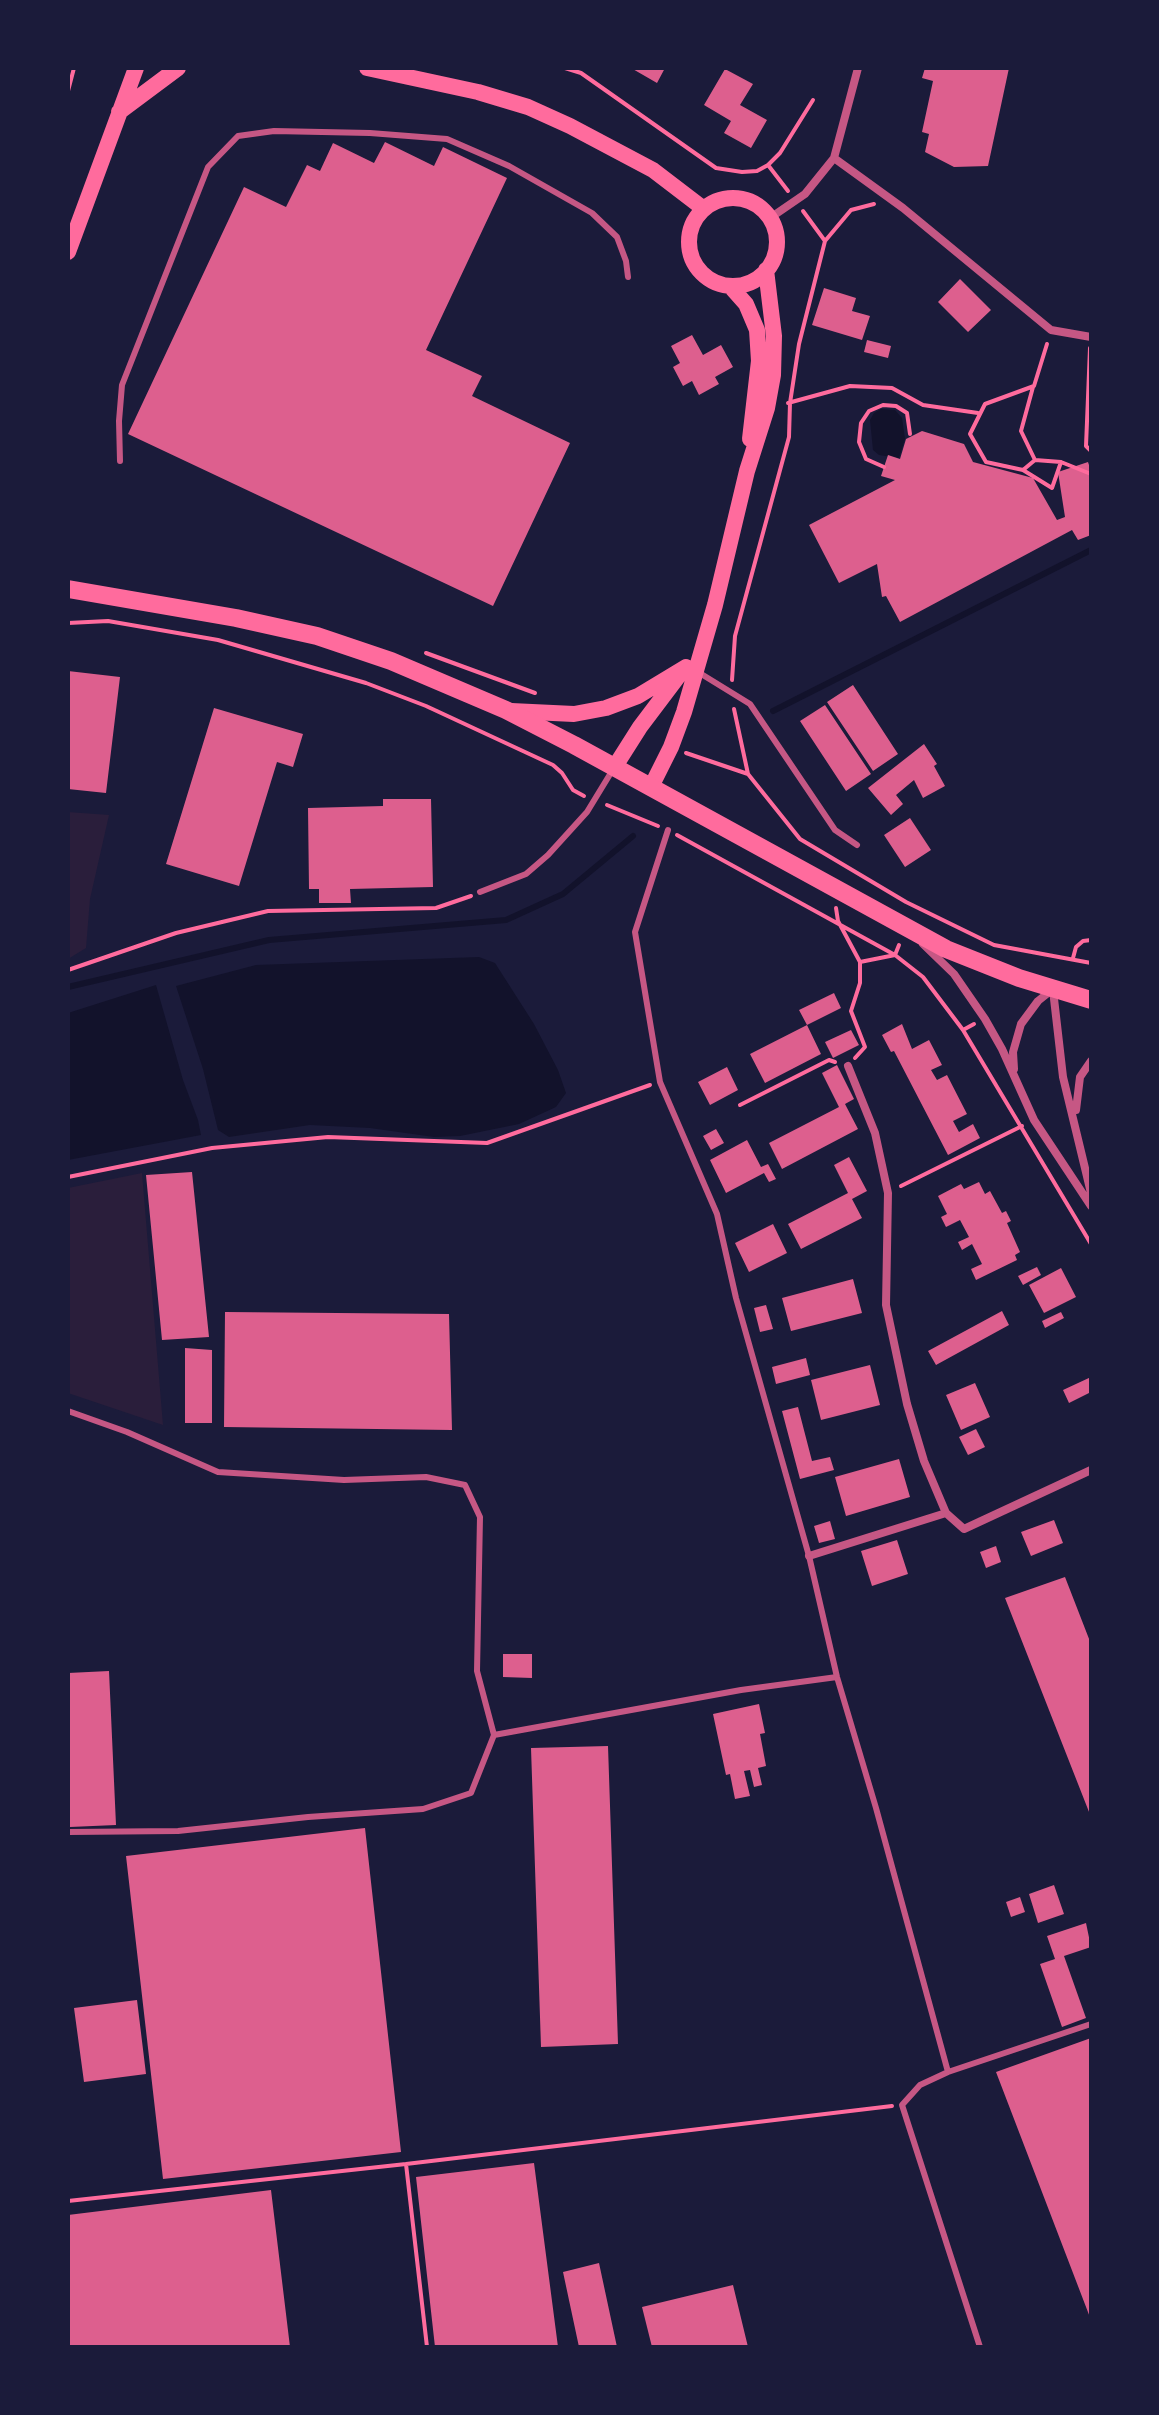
<!DOCTYPE html>
<style>
body{margin:0}
#map{position:relative;width:1159px;height:2415px;overflow:hidden;background:#1b1b3a;font-family:"Varela Round",sans-serif}
canvas{display:block}
.frame{position:absolute;inset:0;border:70px solid #1b1b3a;pointer-events:none}
</style>
<div id="map">
<canvas width="1159" height="2415"></canvas>
<div class="frame"></div>
</div>
<script>
const g = document.querySelector('canvas').getContext('2d');
g.lineJoin = 'round';
function fill(path, color) { g.fillStyle = color; g.fill(path, 'evenodd'); }
const poly = rows => new Path2D(rows.map(r => 'M' + r).join(''));
function strokePath(path, color, width, dash) { g.strokeStyle = color; g.lineWidth = width; g.lineCap = dash ? 'butt' : 'round'; g.setLineDash(dash || []); g.stroke(path); }
const green = poly([
 [68,812,109,815,90,899,86,948,68,959],
 [142,1173,163,1425,68,1393,68,1188]
]);
const water = poly([
 [881,409,895,410,902,418,905,439,899,458,879,455,873,450,870,420,874,413],
 [479,957,495,963,534,1024,558,1070,566,1093,556,1107,519,1124,460,1136,434,1137,370,1128,310,1125,229,1137,218,1130,203,1069,176,986,256,965],
 [156,985,183,1080,198,1120,201,1135,68,1160,68,1013]
]);
const stream = poly([
 [773,711,1091,550],
 [68,987,269,940,506,920,563,894,633,836]
]);
const building = poly([
 [631,68,665,68,657,83],
 [925,68,1009,68,988,166,954,167,925,152,929,134,922,132,933,81,922,78],
 [725,69,753,84,740,105,767,120,751,148,724,133,731,121,704,105],
 [385,142,434,166,443,147,507,178,426,350,482,376,472,396,570,443,493,606,128,434,244,187,286,207,307,165,320,171,333,143,374,163],
 [960,279,991,310,968,332,938,302],
 [824,288,856,298,852,311,870,316,862,340,812,325],
 [692,335,703,355,721,345,733,367,715,377,719,384,699,395,692,381,683,386,673,367,680,363,671,346],
 [867,340,891,346,888,358,864,352],
 [922,431,964,444,973,462,1033,478,1057,520,1065,517,1058,472,1088,462,1091,471,1091,535,1078,540,1072,530,900,622,886,596,882,597,877,564,839,583,809,525,895,480,881,476,888,455,900,459,906,439],
 [68,671,120,677,106,793,68,789],
 [853,685,898,754,873,771,827,702],
 [825,705,871,774,846,791,800,721],
 [214,708,303,734,293,767,277,762,239,886,166,864],
 [924,744,937,764,934,766,945,786,923,798,914,780,896,795,903,804,891,815,868,788],
 [383,799,431,799,433,887,350,889,351,903,319,903,319,889,309,889,308,808,383,806],
 [910,818,931,850,905,867,884,835],
 [834,993,841,1008,807,1025,821,1054,765,1083,750,1054,807,1025,799,1010],
 [902,1024,912,1049,929,1040,942,1065,931,1070,937,1080,947,1075,967,1114,953,1121,959,1132,973,1124,980,1138,948,1155,894,1051,891,1052,882,1035],
 [851,1030,859,1045,833,1058,825,1042],
 [837,1065,854,1099,845,1104,858,1129,782,1169,769,1143,839,1107,822,1073],
 [727,1067,738,1090,710,1105,698,1082],
 [716,1129,724,1143,711,1150,703,1136],
 [747,1140,761,1167,768,1164,776,1179,769,1182,764,1173,726,1193,710,1160],
 [849,1157,867,1191,852,1199,862,1218,801,1249,788,1224,848,1193,834,1165],
 [192,1172,209,1337,162,1340,146,1175],
 [979,1182,985,1194,990,1191,1002,1213,1006,1211,1011,1221,1007,1223,1020,1252,1015,1255,1017,1260,976,1280,971,1269,982,1264,972,1244,962,1250,958,1242,969,1237,960,1220,946,1227,941,1217,947,1214,938,1196,961,1184,964,1189],
 [773,1224,787,1253,749,1272,735,1243],
 [1037,1267,1041,1275,1023,1285,1018,1276],
 [1061,1268,1076,1297,1044,1313,1029,1285],
 [853,1279,862,1313,791,1331,782,1298],
 [766,1305,773,1329,760,1332,754,1308],
 [1002,1311,1009,1325,936,1365,928,1351],
 [225,1312,449,1314,452,1430,224,1427],
 [1061,1312,1064,1318,1045,1328,1042,1321],
 [185,1348,212,1350,212,1423,185,1423],
 [806,1358,810,1375,776,1384,772,1367],
 [870,1365,880,1405,821,1420,811,1380],
 [1091,1377,1091,1392,1069,1403,1063,1390],
 [975,1383,990,1417,961,1430,946,1395],
 [798,1407,812,1461,830,1457,834,1470,800,1479,782,1411],
 [976,1429,985,1447,968,1455,959,1437],
 [899,1459,910,1497,846,1516,835,1477],
 [1054,1520,1063,1543,1031,1556,1021,1532],
 [830,1521,835,1539,819,1543,814,1526],
 [897,1540,908,1574,872,1586,861,1551],
 [996,1546,1001,1562,986,1568,980,1552],
 [1065,1577,1091,1644,1091,1817,1005,1598],
 [503,1654,532,1654,532,1678,503,1677],
 [109,1671,116,1825,70,1827,68,1673],
 [759,1704,765,1733,760,1734,766,1766,758,1768,762,1785,754,1787,750,1770,744,1771,750,1796,735,1799,730,1774,726,1775,713,1714],
 [608,1746,618,2044,541,2047,531,1748],
 [365,1828,401,2152,163,2179,126,1856],
 [1054,1885,1064,1914,1038,1923,1029,1894],
 [1020,1897,1025,1912,1011,1917,1006,1902],
 [1086,1923,1091,1947,1064,1956,1086,2018,1062,2027,1040,1964,1055,1959,1047,1936],
 [137,2000,146,2074,84,2082,74,2008],
 [1091,2038,1091,2320,996,2072],
 [534,2163,558,2347,435,2347,416,2177],
 [271,2190,290,2347,68,2347,68,2215],
 [599,2263,617,2347,579,2347,563,2272],
 [733,2285,748,2347,652,2347,642,2307]
]);
const path = poly([
 [565,68,581,73,716,168,742,172,757,171,768,165,780,153,813,100],
 [68,91,74,68],
 [768,165,788,191],
 [803,211,825,241],
 [1047,344,1034,386,985,404,970,434,986,462,1023,470,1052,488,1061,462],
 [1090,348,1086,446,1091,451],
 [1033,387,1021,431,1035,460],
 [788,403,850,386,892,388,923,405,978,413],
 [884,467,866,459,859,442,861,423,869,411,883,405,896,406,907,413,910,434],
 [1023,470,1035,460,1061,462,1091,474],
 [68,623,108,621,218,640,366,683,426,706,553,765,562,773,573,790,584,796],
 [426,653,535,693],
 [732,680,735,636,789,437,790,403,799,344,825,241,851,210,874,204],
 [734,709,748,774,800,839,906,902,994,945,1091,963],
 [686,753,748,774],
 [607,805,658,826],
 [677,835,895,955,923,977,963,1030,974,1024],
 [836,908,838,921,860,962,860,983,851,1011,865,1047,855,1058],
 [1073,958,1076,947,1083,941,1091,940],
 [860,962,895,955,899,945],
 [68,970,176,933,268,911,436,908,471,896],
 [963,1030,1091,1244],
 [740,1105,829,1060,835,1062],
 [68,1177,212,1148,328,1137,487,1143,650,1085],
 [901,1186,1022,1126],
 [406,2164,892,2106],
 [68,2201,406,2164,427,2347]
]);
const service = poly([
 [120,461,119,421,122,385,208,167,238,136,274,131,370,133,447,139,509,166,592,213,617,237,626,261,628,277],
 [698,672,750,704,835,830,857,845],
 [668,830,635,932,660,1082,717,1214,736,1298,809,1556,837,1677,876,1808,948,2072,920,2085,902,2105,980,2347],
 [480,892,526,874,548,855,587,812,612,771],
 [68,1411,127,1432,218,1472,344,1480,426,1477,465,1485,480,1517,477,1671,494,1735,741,1690,837,1677],
 [68,1832,178,1831,308,1817,423,1809,471,1793,494,1735],
 [948,2072,1091,2024]
]);
const minor = poly([
 [834,158,903,208,1051,330,1091,337],
 [770,218,805,194,834,158,858,68],
 [923,944,954,974,985,1019,1002,1049,1034,1120,1091,1206],
 [1053,990,1063,1077,1091,1193],
 [848,1066,875,1133,888,1193,886,1305,907,1404,924,1461,946,1513,964,1529,1091,1470],
 [1014,1069,1013,1052,1021,1024,1038,1001,1053,989],
 [1076,1110,1080,1077,1091,1061],
 [809,1556,946,1513]
]);
const secondary = poly([
 [367,68,478,92,528,107,570,126,653,170,704,209],
 [119,112,178,68],
 '689 242a44 44 0 1 1 88 0a44 44 0 1 1-88 0Z',
 [68,252,136,68],
 [730,286,746,304,757,330,759,361,750,439],
 [511,711,574,714,606,708,638,696,686,667],
 [614,768,640,727,680,674],
 [651,787,671,747,684,712,715,605,747,471,767,408,773,375,774,336,766,270]
]);
const primary = poly([
 [68,589,236,618,317,636,391,661,506,710,574,745,946,949,1019,978,1091,1000]
]);
fill(green, '#2a1e3b');
fill(water, '#12122b');
strokePath(stream, '#12122b', 6);
fill(building, '#dd5f8e');
strokePath(path, '#ff6b9d', 4);
strokePath(service, '#c65784', 6);
strokePath(minor, '#c65784', 8);
strokePath(secondary, '#ff6b9d', 16);
strokePath(primary, '#ff6b9d', 18);
</script>
